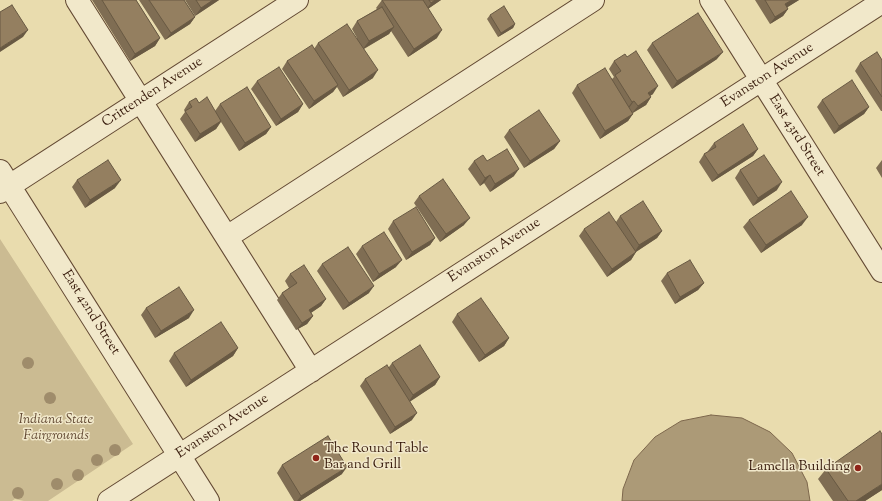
<!DOCTYPE html>
<style>
body{margin:0}
canvas{display:block;background:#e9dcae}
</style>
<canvas width="882" height="501"></canvas>
<script>
const g = document.querySelector('canvas').getContext('2d');
g.lineJoin = 'round';
function fill(path, color) { g.fillStyle = color; g.fill(path, 'evenodd'); }
const poly = rows => new Path2D(rows.map(r => 'M' + r).join(''));
function strokePath(path, color, width, dash) { g.strokeStyle = color; g.lineWidth = width; g.lineCap = dash ? 'butt' : 'round'; g.setLineDash(dash || []); g.stroke(path); }
function label(font, color, halo, rows, align = 'center') {
  g.font = font + ' "Sorts Mill Goudy",serif'; g.lineWidth = 3; g.setLineDash([]); g.textBaseline = 'middle'; g.strokeStyle = halo; g.fillStyle = color; for (const [text, x, y, turn = 0] of rows) {
    g.save(); g.translate(x, y); g.rotate((+turn || 0) * Math.PI / 180); g.textAlign = isNaN(turn) ? turn : align; if (halo) g.strokeText(text, 0, 0); g.fillText(text, 0, 0); g.restore();
  }
}
const green = poly([
 [0,239,133,444,48,501,24,501,15,499,12,501,0,501]
]);
const water = poly([
 [711,415,742,418,770,432,792,453,807,482,810,501,622,501,623,489,634,460,655,437,681,421,711,415]
]);
const minor = poly([
 [77,0,311,371],
 [711,0,882,271],
 [0,171,208,501],
 [0,192,297,0],
 [227,237,593,0],
 [109,501,882,2]
]);
const trees = [
 [28,363],
 [50,398],
 [115,450],
 [97,460],
 [78,475],
 [57,484],
 [18,493]
];
const wall = poly([
 [92,0,136,0,160,38,155,46,130,61],
 [139,0,184,0,195,17,190,24,165,40],
 [185,0,219,0,195,16],
 [382,0,441,0,428,9,437,38,408,57,391,31,389,34,364,49,373,78,343,97,337,87,333,92,309,109,282,69,287,61,314,49,318,43,357,38,352,29,357,21,377,9,376,8],
 [755,0,799,0,787,7,788,9,783,16,770,24],
 [490,15,515,24,513,28,498,37,487,19],
 [652,43,717,59,672,89,647,50],
 [882,60,882,111,881,111,855,71,860,63],
 [614,61,653,94,650,96,651,97,646,105,633,113,628,121,600,139,572,93,577,85,612,79,614,77,609,69],
 [257,81,303,104,298,112,276,126,251,89],
 [822,100,869,107,864,114,834,134,817,107],
 [189,102,199,103,215,111,220,104,271,127,266,134,239,151,221,122,216,129,195,142,180,119,185,112,184,110],
 [509,130,560,141,554,149,524,168,504,137],
 [714,143,758,149,753,156,712,182,699,162,704,154,709,151,708,151],
 [882,160,882,178,876,168],
 [474,161,487,161,514,176,490,192,484,183,480,186,468,169],
 [740,170,777,190,753,206,735,178],
 [77,180,115,188,85,208,72,187],
 [419,196,464,225,440,242,414,203],
 [620,216,662,231,657,238,636,252,631,260,607,277,579,236,584,229,616,222],
 [749,220,802,225,761,253,743,227],
 [393,221,435,238,430,245,406,260,388,229],
 [362,246,396,267,373,282,356,254],
 [322,264,369,293,343,310,317,271],
 [667,273,704,283,698,290,675,304,661,281],
 [290,274,326,299,321,306,311,313,313,316,307,324,296,330,277,300,282,293,289,288,285,281],
 [146,308,189,318,155,338,141,315],
 [457,314,509,338,504,346,479,362,452,322],
 [238,348,233,356,186,387,169,361,174,353],
 [392,363,440,377,435,385,410,401,412,420,390,434,360,386,365,379,389,367],
 [282,465,342,474,300,501,294,501,277,473],
 [826,469,882,490,865,501,833,501,818,479]
]);
const shadedWall = poly([
 [213,0,219,0,195,16,201,8],
 [435,0,441,0,426,10,431,3],
 [792,0,799,0,780,12,785,4],
 [788,9,783,16,770,24,775,17],
 [195,17,190,24,165,40,171,33],
 [515,24,513,28,498,37,501,33],
 [394,27,389,34,363,49,369,41],
 [28,30,23,37,0,52,0,48],
 [442,30,437,38,408,57,414,49],
 [160,38,155,46,130,61,135,54],
 [723,52,717,59,672,89,677,81],
 [378,70,373,78,343,97,349,90],
 [338,85,333,92,309,109,314,101],
 [658,86,653,94,643,100,648,93],
 [651,97,646,105,632,113,638,106],
 [634,101,629,108,627,109,632,102],
 [303,104,298,112,276,126,281,119],
 [869,107,864,114,834,134,839,126],
 [633,114,628,121,600,139,605,131],
 [221,121,216,129,195,142,200,134],
 [271,127,266,134,239,151,245,143],
 [560,141,554,149,524,168,530,161],
 [758,149,753,156,712,182,718,175],
 [519,169,514,176,490,192,495,184],
 [490,175,484,183,480,186,485,178],
 [121,180,115,188,85,208,90,200],
 [782,182,777,190,753,206,758,198],
 [808,217,802,225,761,253,766,245],
 [470,218,464,225,440,242,446,234],
 [662,231,657,238,634,253,639,245],
 [435,238,430,245,406,260,412,252],
 [636,252,631,260,607,277,612,269],
 [402,260,396,267,373,282,379,274],
 [704,283,698,290,675,304,680,297],
 [374,286,369,293,343,310,349,303],
 [326,299,321,306,303,318,309,310],
 [194,310,189,318,155,338,161,331],
 [313,316,307,324,296,330,302,323],
 [509,338,504,346,479,362,485,355],
 [238,348,233,356,186,387,191,380],
 [440,377,435,385,408,403,413,395],
 [417,413,412,420,390,434,395,427],
 [347,467,342,474,300,501,297,501,301,496],
 [882,484,882,490,865,501,856,501]
]);
const building = poly([
 [102,0,136,0,160,38,135,54,102,0],
 [149,0,184,0,195,17,171,33,149,0],
 [196,0,213,0,201,8,196,0],
 [382,0,423,0,442,30,414,49,382,0],
 [429,0,435,0,431,3,429,0],
 [765,0,792,0,785,4,788,9,775,17,765,0],
 [12,5,28,30,0,48,0,12,12,5],
 [504,6,515,24,501,33,490,15,504,6],
 [382,7,394,27,369,41,357,21,382,7],
 [698,13,723,52,677,81,652,43,698,13],
 [347,24,378,70,349,90,318,43,347,24],
 [312,45,338,85,314,101,287,61,312,45],
 [636,51,658,86,648,93,651,97,638,106,634,101,632,102,615,75,621,71,614,61,625,54,627,57,636,51],
 [877,52,882,60,882,97,860,63,877,52],
 [279,67,303,104,281,119,257,81,279,67],
 [605,68,633,114,605,131,577,85,605,68],
 [852,80,869,107,839,126,822,100,852,80],
 [247,87,271,127,245,143,220,104,247,87],
 [207,97,221,121,200,134,185,111,192,107,189,102,196,98,199,103,207,97],
 [539,110,560,141,530,161,509,130,539,110],
 [743,124,758,149,718,175,704,154,716,147,714,143,743,124],
 [507,149,519,169,495,184,490,175,485,178,474,161,483,155,487,161,507,149],
 [764,155,782,182,758,198,740,170,764,155],
 [108,160,121,180,90,200,77,180,108,160],
 [443,179,470,218,446,234,419,196,443,179],
 [791,191,808,217,766,245,749,220,791,191],
 [643,201,662,231,639,245,620,216,643,201],
 [416,207,435,238,412,252,393,221,416,207],
 [609,212,636,252,612,269,584,229,609,212],
 [384,232,402,260,379,274,362,246,384,232],
 [348,247,374,286,349,303,322,264,348,247],
 [690,260,704,283,680,297,667,273,690,260],
 [304,265,326,299,309,310,313,316,302,323,282,293,297,283,290,274,304,265],
 [179,287,194,310,161,331,146,308,179,287],
 [481,298,509,338,485,355,457,314,481,298],
 [221,322,238,348,191,380,174,353,221,322],
 [420,345,440,377,413,395,392,363,420,345],
 [387,365,417,413,395,427,365,379,387,365],
 [880,431,882,434,882,484,856,501,848,501,826,469,880,431],
 [328,436,347,467,301,496,282,465,328,436]
]);
const markers = [
 [316,458,4,"#8f2418"],
 [858,468,4,"#8f2418"]
];
const streetNames = [
 ["Evanston Avenue",768,76,-33],
 ["Crittenden Avenue",153,93,-33],
 ["East 43rd Street",796,136,58],
 ["Evanston Avenue",495,251,-33],
 ["East 42nd Street",90,313,58],
 ["Evanston Avenue",223,427,-33]
];
const parkNames = [
 ["Indiana State",56,421],
 ["Fairgrounds",56,437]
];
const poiNames = [
 ["The Round Table",324,450],
 ["Bar and Grill",324,466],
 ["Lamella Building",850,468,"right"]
];
fill(green, '#cbbb92');
fill(water, '#ac9a77');
strokePath(water, '#7d674c', 1);
strokePath(minor, '#644a34', 24);
strokePath(minor, '#f1e8ca', 22);
g.fillStyle = '#9f8c6b';
for (const [x, y] of trees) { g.beginPath(); g.arc(x, y, 6, 0, 2 * Math.PI); g.fill(); }
fill(wall, '#7f6d53');
fill(shadedWall, '#685943');
fill(building, '#947f60');
strokePath(building, '#685943', 1);
for (const [x, y, r, color] of markers) { const dot = new Path2D(); dot.arc(x, y, r, 0, 2 * Math.PI); g.fillStyle = color; g.fill(dot); strokePath(dot, '#f1e8ca', 1.5); }
label('14px', '#371a0b', '#f1e8ca', streetNames);
label('italic 14px', '#634a34', '#f1e8ca', parkNames);
label('14px', '#371a0b', '#f1e8ca', poiNames, 'left');
</script>
